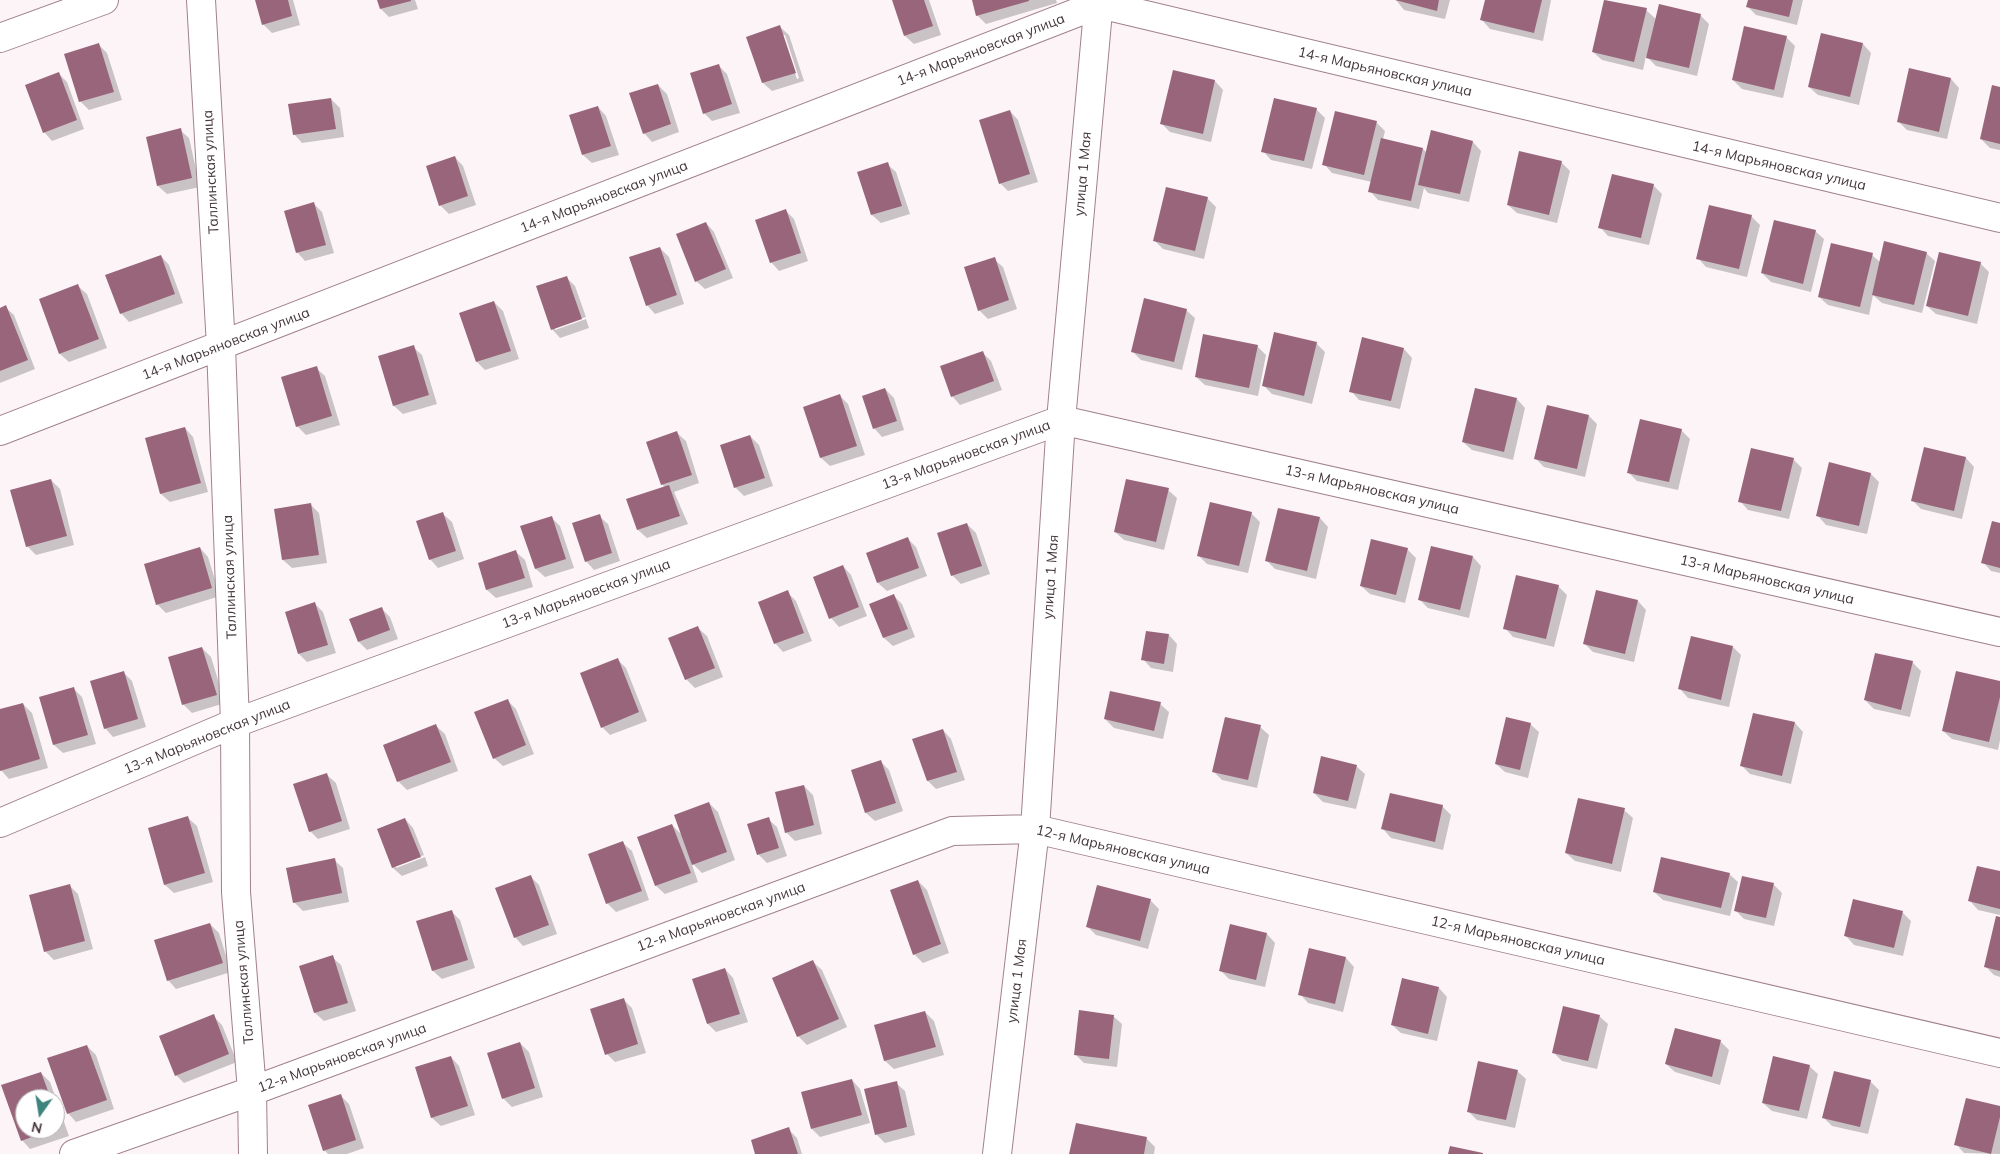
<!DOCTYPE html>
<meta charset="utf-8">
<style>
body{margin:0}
#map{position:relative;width:2000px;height:1154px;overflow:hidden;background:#fcf4f7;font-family:Mulish,sans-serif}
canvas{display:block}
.north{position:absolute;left:15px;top:1089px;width:50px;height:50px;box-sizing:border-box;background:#fff;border:1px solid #b4afb1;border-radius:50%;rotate:193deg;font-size:14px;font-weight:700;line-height:20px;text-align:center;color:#44363b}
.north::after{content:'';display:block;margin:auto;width:18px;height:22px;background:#3d847c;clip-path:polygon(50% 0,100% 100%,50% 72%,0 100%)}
</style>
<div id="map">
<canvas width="2000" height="1154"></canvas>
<div class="north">N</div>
</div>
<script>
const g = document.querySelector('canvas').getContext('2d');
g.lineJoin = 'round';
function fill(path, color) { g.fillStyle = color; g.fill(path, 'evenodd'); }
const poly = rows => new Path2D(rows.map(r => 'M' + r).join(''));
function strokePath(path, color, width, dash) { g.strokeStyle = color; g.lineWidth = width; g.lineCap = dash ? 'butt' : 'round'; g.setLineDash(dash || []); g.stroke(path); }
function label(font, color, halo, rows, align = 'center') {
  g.font = font + ' Mulish,sans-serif'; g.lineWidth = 5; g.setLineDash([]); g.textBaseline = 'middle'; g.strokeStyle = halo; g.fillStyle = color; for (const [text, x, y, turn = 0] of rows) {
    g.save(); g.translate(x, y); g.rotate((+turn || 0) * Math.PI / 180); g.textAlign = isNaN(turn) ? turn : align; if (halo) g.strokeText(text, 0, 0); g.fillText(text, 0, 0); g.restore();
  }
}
const shadow = poly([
 [256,0,293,0,300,25,272,33,263,24],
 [378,0,415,0,418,9,389,17,381,9],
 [894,0,929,0,941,35,914,44,905,36],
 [973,0,1056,0,1057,3,986,24,977,15],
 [1396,0,1450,0,1445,19,1404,10],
 [1487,0,1551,0,1543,41,1490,29,1482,20],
 [1605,0,1646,10,1657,20,1660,6,1701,16,1709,24,1697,76,1656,66,1646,56,1643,70,1602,60,1593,52],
 [1749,0,1803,0,1797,25,1756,15,1747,6],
 [780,27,789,35,804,81,772,91,763,83,748,37],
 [782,35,785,35,799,78,797,79],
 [1786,37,1795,46,1783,98,1742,89,1733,80],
 [98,44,107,53,122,100,89,110,80,101],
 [1863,44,1871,53,1859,105,1818,95,1809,87],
 [718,65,727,74,740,113,712,121,704,113],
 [1910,69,1951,79,1959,88,1947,139,1907,130,1898,121],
 [1174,72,1215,81,1223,90,1211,142,1170,132,1162,124],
 [59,74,67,82,84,129,52,141,44,132],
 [658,85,667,94,679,132,652,142,644,133],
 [2000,89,2000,150,1990,148,1981,139],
 [331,99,340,108,344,137,302,143,294,134],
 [598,107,606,116,619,155,592,163,583,155,571,116],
 [1316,109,1325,118,1312,169,1271,160,1263,151],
 [1010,111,1018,120,1038,182,1008,191,1000,183],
 [1376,122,1385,131,1383,139,1423,149,1427,153,1432,132,1473,142,1481,151,1469,202,1428,193,1424,188,1419,209,1378,200,1370,191,1372,182,1332,173,1324,164],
 [180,130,189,138,200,187,167,194,158,186],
 [455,157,463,166,476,205,449,214,440,205],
 [1561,162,1570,171,1557,223,1517,213,1508,205],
 [887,164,896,172,910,214,881,223,872,215,858,173],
 [1653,185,1662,194,1649,245,1608,236,1600,227],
 [1207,198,1216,207,1204,259,1163,249,1154,240],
 [314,204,322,212,334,253,305,261,297,252],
 [786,211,794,219,808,261,779,271,771,262],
 [1751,216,1760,225,1747,277,1706,267,1698,258],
 [706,223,714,232,733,278,705,289,696,281],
 [1815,231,1824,239,1811,292,1771,282,1762,273],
 [660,248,669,257,684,304,655,314,647,305],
 [1926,253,1935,261,1922,313,1882,303,1873,295,1869,315,1828,305,1819,297,1872,255,1881,263],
 [161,256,169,265,183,303,129,322,121,313],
 [994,259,1003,267,1017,309,988,319,979,310],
 [1980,263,1989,272,1977,324,1936,314,1927,306],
 [567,278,575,286,586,317,555,327,555,330,586,319,589,328,560,338,552,329],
 [78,286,87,294,107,348,69,362,60,354,40,299],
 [494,302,503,311,519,359,485,370,477,362],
 [5,307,14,315,35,369,0,383,0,309],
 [1186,310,1195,318,1182,370,1141,360,1133,352],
 [1316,343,1325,352,1312,404,1272,394,1263,385],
 [1257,346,1266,355,1258,396,1205,385,1196,377],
 [413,347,422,355,437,404,403,414,394,406],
 [1404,349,1412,358,1400,409,1359,400,1351,391],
 [982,352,991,361,1002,390,960,405,952,396],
 [316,368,325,376,340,425,306,435,297,426],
 [885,389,894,398,904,430,882,437,874,428],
 [840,396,848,404,865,455,830,466,821,458,805,407],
 [1517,399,1525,408,1513,460,1472,450,1463,442],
 [1589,416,1597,424,1585,477,1544,467,1536,459],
 [185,428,193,437,208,492,170,502,161,494],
 [1681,430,1690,439,1678,490,1637,481,1628,472],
 [677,433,686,441,699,483,674,492,688,524,647,538,638,530,628,500,665,488,662,484],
 [750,436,759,445,773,486,744,496,735,487],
 [1925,448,1966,458,1974,467,1962,519,1921,509,1913,501],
 [1793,459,1802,468,1789,519,1748,510,1740,501],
 [1871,474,1879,482,1867,534,1826,525,1818,516],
 [51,480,60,489,74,545,36,555,27,546],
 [1168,490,1177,498,1164,550,1124,540,1115,532],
 [310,504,319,513,327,563,292,568,283,560],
 [1251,513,1260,522,1248,573,1207,564,1198,555],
 [443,514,452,522,464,559,438,568,430,559],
 [599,516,608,524,620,561,594,570,586,561],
 [551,517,560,526,574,568,545,577,536,569,522,527],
 [1320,518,1328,527,1316,579,1275,569,1267,561],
 [967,524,976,533,990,574,961,584,952,575],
 [2000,524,2000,573,1991,571,1983,562],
 [908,539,916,547,927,576,887,591,878,583],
 [200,548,208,557,220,596,166,613,157,604],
 [1407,549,1416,558,1405,603,1370,594,1361,586],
 [516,552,525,560,533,587,496,598,487,590,479,564],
 [1473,557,1481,566,1469,618,1428,608,1419,599],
 [843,566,851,575,867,616,839,627,831,618],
 [1558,586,1567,595,1554,647,1513,637,1505,628],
 [787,592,796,601,812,641,783,652,775,643],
 [894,596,902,604,915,637,893,646,884,638],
 [1638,601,1646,610,1634,662,1593,652,1584,643],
 [315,604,323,612,336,653,307,662,299,654],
 [381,608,390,617,398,639,367,650,359,642],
 [698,628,707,636,723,677,695,688,686,679],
 [1169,635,1177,644,1173,672,1151,668,1143,659],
 [1733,647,1741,655,1729,707,1688,698,1680,689],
 [202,648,211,657,225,703,192,713,183,704],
 [618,660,626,668,647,721,610,735,602,727],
 [1912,662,1921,671,1910,717,1874,709,1865,700],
 [123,672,132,681,146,727,113,737,105,728],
 [2000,683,2000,740,1998,750,1952,739,1943,731],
 [73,688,82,697,96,744,63,753,54,745],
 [507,700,516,709,534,754,503,766,494,758],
 [23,704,32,713,48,768,9,779,0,769,0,711],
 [1160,704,1169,712,1163,739,1114,728,1105,719],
 [1795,723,1803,732,1791,784,1750,774,1742,766],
 [1530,724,1539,732,1528,778,1505,772,1496,764],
 [436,726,445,734,458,771,407,790,399,782,384,745],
 [1260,727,1269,735,1257,788,1222,780,1213,771],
 [943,730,951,739,965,780,936,789,928,781],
 [881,762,889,770,903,811,875,821,866,813],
 [1356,766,1365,774,1356,809,1323,802,1314,793],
 [327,775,336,783,350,829,318,839,310,831],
 [804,786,813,795,822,834,795,841,786,832],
 [709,803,718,812,735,860,702,873,691,862,698,882,665,894,656,886,638,838,672,825,683,836],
 [1442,806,1451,815,1443,850,1391,838,1383,829],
 [1624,810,1633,818,1621,872,1575,861,1566,853],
 [188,818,197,826,213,882,174,893,165,885,149,829],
 [405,819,413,828,424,855,396,866,396,868,425,857,428,866,402,876,393,868,378,829],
 [768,819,777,827,787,856,767,863,758,854],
 [623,843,632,851,649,900,616,912,607,903],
 [334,860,343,868,349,902,303,911,294,902],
 [2000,873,2000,915,1978,910,1970,901],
 [1729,874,1738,882,1730,916,1663,900,1654,892],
 [531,877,539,885,557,934,523,946,515,937],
 [918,881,927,890,949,953,923,963,914,954],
 [1773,884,1782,893,1774,926,1744,919,1736,911],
 [69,885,78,894,93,949,54,960,45,951],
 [1150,900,1159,909,1148,949,1096,935,1087,926],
 [451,911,460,920,475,968,442,979,433,971],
 [1902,912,1911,921,1903,956,1854,945,1846,936],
 [2000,918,2000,977,1994,975,1986,967],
 [210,924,219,933,231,972,176,989,168,980],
 [1267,934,1275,943,1265,987,1229,979,1221,971],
 [332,957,341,965,356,1011,324,1021,315,1013,300,967],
 [1346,958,1354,967,1343,1012,1308,1003,1300,994],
 [813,962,822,970,847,1027,807,1045,798,1036],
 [725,969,733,978,748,1022,716,1032,708,1024],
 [1439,988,1447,997,1437,1041,1401,1033,1392,1025],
 [623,999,632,1008,646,1053,615,1062,607,1054],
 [925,1012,934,1021,944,1055,894,1069,885,1061,876,1025],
 [213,1016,222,1025,237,1062,184,1083,176,1075],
 [1113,1016,1122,1024,1117,1067,1084,1063,1075,1054],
 [1599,1016,1608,1024,1597,1069,1562,1061,1553,1052],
 [1676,1030,1721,1042,1729,1050,1720,1085,1675,1072,1666,1064],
 [520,1043,529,1052,543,1097,512,1107,503,1098],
 [87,1046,96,1055,114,1109,76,1122,68,1113],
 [451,1057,459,1066,475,1115,441,1126,432,1118,416,1068],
 [1809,1066,1818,1074,1807,1119,1772,1111,1763,1103],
 [1517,1071,1526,1079,1515,1128,1477,1120,1468,1111],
 [41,1073,50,1082,69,1136,30,1149,22,1140,3,1086],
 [25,1099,55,1099,55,1129,25,1129],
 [852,1080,860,1089,870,1123,820,1137,812,1129],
 [1870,1081,1879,1090,1868,1134,1832,1126,1824,1118],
 [896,1083,905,1091,915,1135,885,1143,876,1134],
 [341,1096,349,1104,364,1148,347,1154,328,1154,324,1150],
 [2000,1108,2000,1154,1964,1153,1956,1144],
 [1077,1125,1147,1139,1155,1147,1154,1154,1071,1154],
 [788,1129,797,1138,802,1154,757,1154]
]);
const building = poly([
 [255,0,288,0,292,16,262,25],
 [377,0,411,0,411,1,380,9],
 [892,0,924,0,933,26,904,36],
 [972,0,1029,0,1029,1,976,16],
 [1395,0,1439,0,1437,11],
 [1485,0,1542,0,1534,33,1480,20],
 [1604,0,1647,8,1634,62,1592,52],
 [1748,0,1793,0,1789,17,1746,7],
 [1659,4,1701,14,1689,68,1646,58],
 [780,25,796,73,762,83,746,37],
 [1744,26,1787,36,1774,90,1732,80],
 [1821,33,1863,43,1850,97,1808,87],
 [99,43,114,92,79,102,64,54],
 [719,64,732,104,703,114,690,73],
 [1909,68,1951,78,1939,132,1897,122],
 [1173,70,1215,80,1203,134,1160,124],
 [59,72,77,120,43,133,25,85],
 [658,84,671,124,643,134,629,93],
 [1992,85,2000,87,2000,144,1980,139],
 [331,98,336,129,293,135,288,104],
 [1274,98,1317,108,1304,161,1261,152],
 [598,106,611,146,582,155,569,115],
 [1010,110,1030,174,999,184,979,120],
 [1335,111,1377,121,1364,175,1322,165],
 [181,128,192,178,157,186,146,137],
 [1431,130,1473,141,1460,194,1418,185],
 [1381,138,1423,148,1411,201,1368,192],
 [1519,151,1562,161,1549,215,1507,205],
 [455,156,468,196,439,206,426,166],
 [888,162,902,206,871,215,857,172],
 [1612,174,1654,184,1641,238,1598,228],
 [1166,187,1208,197,1195,251,1153,241],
 [314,202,326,245,296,253,284,211],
 [1709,205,1752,215,1739,269,1696,259],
 [786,209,801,253,770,263,755,220],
 [1774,220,1816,230,1803,284,1761,273],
 [706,222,726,269,695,282,676,234],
 [1884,241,1927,252,1914,305,1872,295],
 [1831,243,1873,253,1860,307,1818,297],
 [660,247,677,295,646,306,629,257],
 [1939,252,1981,262,1968,316,1926,306],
 [161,255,175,294,120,314,105,275],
 [995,257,1009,300,978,311,964,267],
 [567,276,582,319,551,330,536,286],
 [78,284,99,339,59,354,39,299],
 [1144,298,1187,309,1174,362,1131,352],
 [494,301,511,351,476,362,459,313],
 [6,305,28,360,0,371,0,308],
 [1274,332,1317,342,1304,396,1262,386],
 [1203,334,1258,345,1249,388,1195,377],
 [1362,337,1404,348,1391,401,1349,392],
 [414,345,429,395,393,406,378,356],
 [983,351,994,381,951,397,940,366],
 [317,366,332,416,296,427,281,377],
 [885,388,897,421,873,429,862,396],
 [1475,388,1517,398,1504,452,1462,442],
 [840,394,857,446,820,458,803,407],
 [1547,405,1589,415,1577,469,1534,459],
 [1640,419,1682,429,1669,482,1627,473],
 [185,427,201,483,160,494,145,438],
 [677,431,692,475,661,485,646,442],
 [750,435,765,478,734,488,720,445],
 [1924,447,1966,457,1954,511,1911,501],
 [1751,448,1794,458,1781,511,1738,502],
 [1829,462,1871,473,1859,526,1816,516],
 [51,479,67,536,26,547,10,490],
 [1126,479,1169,488,1156,542,1114,532],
 [669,485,680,516,637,530,626,499],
 [1210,502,1252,512,1239,566,1197,556],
 [311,503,319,555,282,560,274,509],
 [1278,508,1320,517,1307,571,1265,561],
 [443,512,456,551,429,560,416,521],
 [600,514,612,553,585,562,572,523],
 [552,516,566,559,535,569,520,526],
 [1992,521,2000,523,2000,568,1981,563],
 [967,523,982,566,951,576,937,533],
 [908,537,919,568,877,583,866,553],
 [1371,539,1408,548,1396,595,1360,586],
 [1431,546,1473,556,1460,610,1418,600],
 [200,547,212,588,156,605,144,564],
 [516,550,525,578,486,590,478,563],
 [843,565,859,607,829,619,813,577],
 [1516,575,1559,585,1546,639,1503,629],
 [788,590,804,633,774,644,758,602],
 [1596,590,1638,600,1625,654,1583,644],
 [894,594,908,629,883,638,869,604],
 [315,602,328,645,298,654,285,612],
 [382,607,390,630,358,642,349,619],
 [698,626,715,668,685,680,668,638],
 [1146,631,1169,634,1164,664,1141,660],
 [1691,636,1733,646,1721,700,1678,689],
 [202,647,217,695,182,705,168,657],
 [1875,653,1913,661,1901,710,1864,700],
 [618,658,639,712,601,728,580,673],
 [124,671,138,719,104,729,90,681],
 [1956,671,2000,681,2000,697,1989,742,1942,731],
 [74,687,88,735,53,745,39,697],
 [1110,691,1161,702,1154,731,1104,719],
 [508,699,526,745,493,759,474,712],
 [23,703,40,759,0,771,0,709],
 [1753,713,1795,722,1782,776,1740,766],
 [1225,717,1261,725,1248,780,1212,772],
 [1506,717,1531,723,1520,770,1495,764],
 [436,724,451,762,397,782,383,745],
 [943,729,957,772,927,781,912,739],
 [1321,756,1357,765,1348,801,1313,793],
 [881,760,896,803,865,813,851,770],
 [327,773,342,821,309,832,293,784],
 [804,785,814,825,785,833,775,792],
 [1390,793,1443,805,1435,842,1381,829],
 [1578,798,1625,808,1612,864,1565,853],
 [709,802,727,852,692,865,674,815],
 [188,816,205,873,164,885,148,828],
 [769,817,779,848,757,855,747,824],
 [405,818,421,857,392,868,377,829],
 [672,824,691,873,655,886,637,837],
 [623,841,642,891,606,904,588,854],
 [1661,857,1730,873,1721,908,1653,892],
 [335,858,342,893,293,903,286,868],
 [1977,866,2000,871,2000,909,1968,901],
 [531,875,549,925,514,938,495,888],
 [1742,876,1774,883,1766,918,1734,911],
 [918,880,941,944,913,955,890,890],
 [70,884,85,941,44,952,29,895],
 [1097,885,1151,899,1140,941,1086,927],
 [1853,899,1903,911,1894,948,1844,936],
 [452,910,468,960,432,971,416,921],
 [1996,916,2000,917,2000,971,1984,967],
 [210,923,223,963,167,981,154,940],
 [1230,924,1267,933,1256,980,1219,971],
 [1309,948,1346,957,1335,1004,1298,995],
 [333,955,348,1003,314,1013,299,966],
 [813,960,839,1019,797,1037,772,978],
 [725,968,740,1014,707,1024,692,979],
 [1402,978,1439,987,1428,1034,1391,1025],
 [624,998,638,1044,605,1055,590,1009],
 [1563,1006,1600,1015,1588,1061,1552,1053],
 [1079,1010,1114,1015,1109,1059,1074,1055],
 [925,1011,936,1047,884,1061,874,1025],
 [214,1014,229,1054,175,1076,159,1036],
 [1675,1028,1721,1040,1712,1077,1665,1064],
 [520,1042,535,1088,502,1099,487,1053],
 [87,1045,107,1100,67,1114,47,1058],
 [451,1056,468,1106,431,1118,415,1067],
 [1773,1056,1810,1065,1799,1111,1762,1103],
 [1478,1061,1518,1070,1506,1120,1467,1112],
 [1834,1071,1871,1080,1860,1127,1822,1118],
 [41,1072,51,1099,25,1099,25,1129,54,1129,21,1141,1,1085],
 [852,1079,862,1115,811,1129,801,1092],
 [897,1081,907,1127,875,1135,864,1089],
 [341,1094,356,1140,323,1151,308,1105],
 [1966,1098,2000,1106,2000,1117,1991,1154,1954,1145],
 [55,1111,61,1127,55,1129],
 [1076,1123,1147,1137,1144,1154,1069,1154],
 [789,1127,798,1154,755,1154,751,1140],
 [1450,1146,1483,1153,1483,1154,1448,1154]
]);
const minor = poly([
 [201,0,221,346,235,723,236,892,252,1091,253,1154],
 [0,38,104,0],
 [0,431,1099,4,2000,218],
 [0,823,235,723,1061,420,2000,632],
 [74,1154,252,1091,952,831,1035,829,2000,1053],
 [997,1154,1035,829,1061,420,1099,0]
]);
const streetNames = [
 ["14-я Марьяновская улица",981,50,-21],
 ["14-я Марьяновская улица",1385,72,13],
 ["14-я Марьяновская улица",1779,166,13],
 ["Таллинская улица",211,172,-93],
 ["улица 1 Мая",1083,174,-85],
 ["14-я Марьяновская улица",604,197,-21],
 ["14-я Марьяновская улица",226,344,-21],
 ["13-я Марьяновская улица",966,455,-20],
 ["13-я Марьяновская улица",1372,490,13],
 ["Таллинская улица",230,577,-92],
 ["улица 1 Мая",1051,577,-86],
 ["13-я Марьяновская улица",1767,580,13],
 ["13-я Марьяновская улица",586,594,-20],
 ["13-я Марьяновская улица",207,737,-22],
 ["12-я Марьяновская улица",1123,850,13],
 ["12-я Марьяновская улица",721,917,-20],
 ["12-я Марьяновская улица",1518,941,13],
 ["улица 1 Мая",1017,981,-83],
 ["Таллинская улица",244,982,-95],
 ["12-я Марьяновская улица",342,1058,-20]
];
fill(shadow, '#0003');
fill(building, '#99657a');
strokePath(minor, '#a1808d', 30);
strokePath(minor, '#fff', 28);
label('14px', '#44363b', '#fff', streetNames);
</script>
